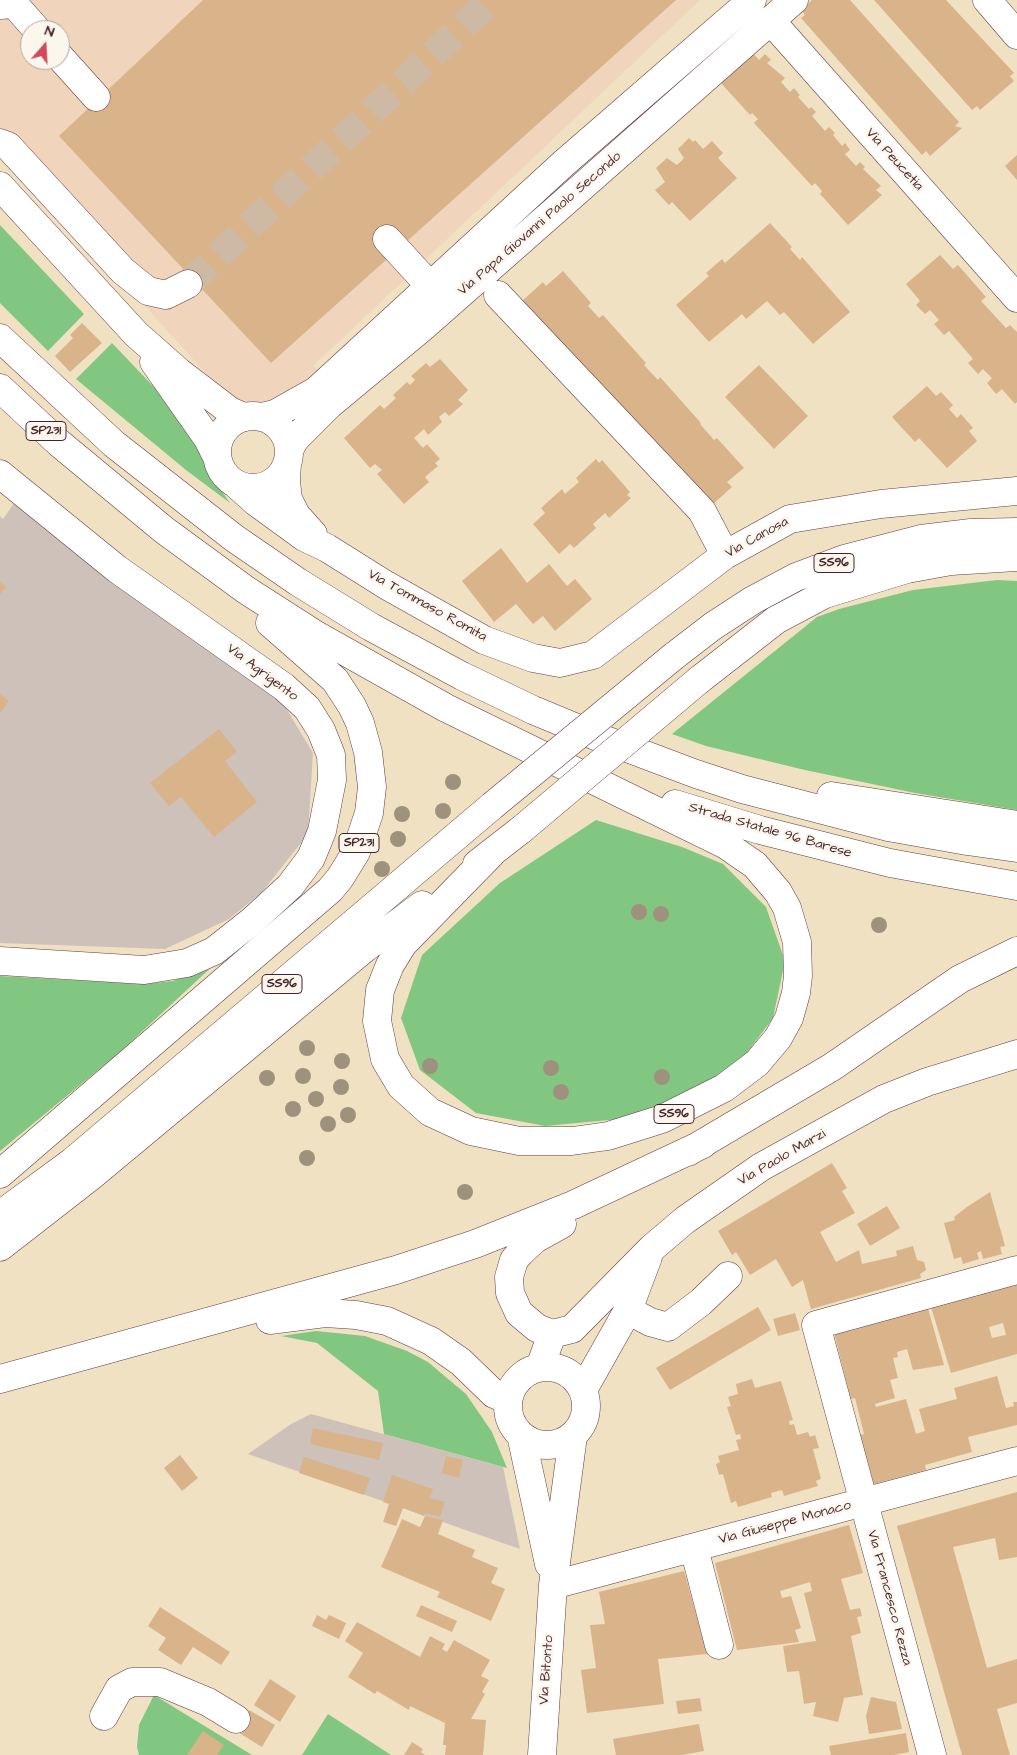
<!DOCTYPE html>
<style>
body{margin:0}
#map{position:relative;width:1017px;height:1755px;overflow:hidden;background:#efe1c2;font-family:"Architects Daughter",sans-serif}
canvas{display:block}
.north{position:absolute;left:20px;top:20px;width:50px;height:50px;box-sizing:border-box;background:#fbf7ec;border:1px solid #b4a19f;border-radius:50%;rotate:19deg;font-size:14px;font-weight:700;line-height:20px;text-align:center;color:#4a1f2b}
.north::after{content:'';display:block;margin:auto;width:18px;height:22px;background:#d1495b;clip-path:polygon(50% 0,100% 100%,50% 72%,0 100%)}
</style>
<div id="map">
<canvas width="1017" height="1755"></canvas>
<div class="north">N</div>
</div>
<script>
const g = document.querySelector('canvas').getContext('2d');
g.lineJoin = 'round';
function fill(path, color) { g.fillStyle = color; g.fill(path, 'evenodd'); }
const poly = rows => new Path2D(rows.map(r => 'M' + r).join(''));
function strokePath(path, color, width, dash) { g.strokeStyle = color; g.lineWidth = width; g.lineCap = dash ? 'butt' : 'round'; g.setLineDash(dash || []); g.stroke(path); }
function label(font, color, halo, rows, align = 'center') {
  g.font = font + ' "Architects Daughter",sans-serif'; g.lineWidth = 5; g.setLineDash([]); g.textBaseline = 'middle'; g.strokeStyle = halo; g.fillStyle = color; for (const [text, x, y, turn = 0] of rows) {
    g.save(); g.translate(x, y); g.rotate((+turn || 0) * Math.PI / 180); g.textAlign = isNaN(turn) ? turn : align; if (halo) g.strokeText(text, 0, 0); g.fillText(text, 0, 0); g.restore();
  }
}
const built = poly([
 [0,0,700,0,313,366,320,372,290,399,259,407,228,398,0,145],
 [30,30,60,30,60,60,30,60]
]);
const industrial = poly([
 [17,499,275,690,313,753,308,834,262,892,229,919,165,949,0,943,0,516,3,519],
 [311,1414,503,1467,520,1549,248,1454,291,1424]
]);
const green = poly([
 [0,225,84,314,48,351,0,303],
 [112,343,172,406,206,458,216,483,230,503,186,470,76,379],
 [997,580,1017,581,1017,810,915,793,805,770,706,746,672,734,817,617,839,609,913,590],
 [596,820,682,847,723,864,766,907,785,961,773,1018,746,1054,701,1089,631,1118,545,1126,476,1113,420,1070,401,1018,422,955,500,883],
 [217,962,120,1052,0,1151,0,976,142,984,173,981],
 [316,1331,365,1336,407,1351,428,1362,466,1394,492,1432,507,1468,384,1434,378,1391,317,1343,281,1336],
 [154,1695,252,1755,139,1755,137,1747,139,1725],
 [328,1714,391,1755,302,1755]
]);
const building = poly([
 [203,0,676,0,271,363,59,136],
 [812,0,850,0,959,122,955,126,962,128,930,156,926,151,922,155,801,18,805,15,801,10],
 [874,0,946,0,1014,73,1010,76,1014,81,980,110,977,106,972,110],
 [752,52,759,60,765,54,771,60,767,63,785,78,781,82,790,92,794,88,800,95,798,97,809,109,811,107,816,112,812,116,825,131,829,127,835,133,833,135,842,146,845,143,850,150,845,154,856,166,860,162,865,167,863,169,881,186,876,190,882,195,848,225,820,194,822,191,815,183,812,186,754,123,758,119,752,113,750,115,720,82],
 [689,138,693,142,695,140,703,149,712,141,723,153,718,158,737,178,690,221,672,202,669,205,655,190,665,182,656,168,667,158,677,165,684,158,678,149],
 [1017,155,1017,180,1005,166],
 [770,223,792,247,790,249,800,260,802,257,850,312,813,344,784,312,780,315,767,301,746,319,742,314,709,342,676,305,709,276,706,273,722,259,725,263],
 [940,255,953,269,958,265,986,297,981,301,1006,328,1010,325,1017,332,1017,402,1015,404,1002,389,996,394,987,383,992,378,983,369,978,374,968,363,973,359,949,331,944,335,934,324,939,320,930,310,925,314,916,305,920,301,906,284],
 [563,271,591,303,588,306,599,318,603,315,646,363,644,365,658,380,660,377,701,423,700,424,714,440,717,438,744,468,727,482,732,487,711,506,522,301,543,282,546,286],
 [82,323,102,343,70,372,55,356,73,338,70,335],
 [440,359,468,390,458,400,463,404,449,416,445,412,439,417,442,422,428,435,424,429,414,438,423,448,427,444,440,459,435,463,438,466,425,477,429,482,404,504,377,474,382,470,375,464,370,468,344,438,380,405,384,409,396,398,393,395,407,382,410,385,415,380,411,376,426,363,430,367],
 [759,365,808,416,774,449,725,397],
 [927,386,936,396,941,392,953,405,949,409,957,418,961,414,973,428,969,431,977,441,947,468,919,438,915,442,892,417],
 [596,459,599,463,602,460,630,492,627,495,631,498,609,518,605,513,593,524,596,528,574,548,570,544,559,554,533,524,545,513,541,508,562,489,565,494,579,482,576,478],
 [501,548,527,583,549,564,567,586,575,579,592,599,555,631,543,616,533,624,516,604,494,622,462,581],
 [0,582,6,587,0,594],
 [0,694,9,701,0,713],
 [219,729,237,752,225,761,257,802,214,837,181,797,169,806,150,783],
 [832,1163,847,1188,842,1191,855,1213,820,1232,836,1262,859,1250,862,1264,897,1256,896,1251,913,1246,917,1260,924,1262,926,1270,920,1274,921,1278,811,1309,803,1280,792,1287,776,1259,750,1275,736,1252,732,1255,718,1231],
 [990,1192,1005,1246,1000,1247,1002,1254,983,1259,981,1251,977,1253,979,1259,963,1264,961,1257,954,1259,944,1223,955,1220,954,1217,967,1207],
 [887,1206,900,1228,870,1246,857,1224],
 [1017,1282,1017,1354,951,1373,931,1307],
 [1003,1323,1006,1335,992,1338,989,1327],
 [927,1305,944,1365,913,1370,907,1349,897,1352,898,1357,893,1358,898,1378,890,1380,895,1398,875,1404,876,1407,906,1399,916,1434,925,1431,919,1409,957,1399,954,1388,997,1376,1006,1408,1014,1406,1013,1402,1017,1402,1017,1425,968,1437,972,1452,925,1465,926,1470,874,1484,860,1435,864,1434,855,1398,851,1399,834,1333],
 [758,1307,771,1330,670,1390,656,1368],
 [795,1313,800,1330,778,1336,773,1319],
 [752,1379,755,1388,781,1381,793,1420,789,1421,790,1425,794,1424,797,1435,808,1432,810,1437,815,1435,819,1448,813,1449,821,1479,816,1481,818,1486,784,1496,782,1490,771,1493,772,1497,738,1507,736,1501,731,1503,723,1474,719,1475,716,1464,720,1462,718,1456,739,1450,736,1440,741,1439,740,1434,736,1435,727,1407,731,1406,728,1397,738,1394,736,1384],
 [313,1428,383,1443,379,1460,310,1444],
 [180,1455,198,1478,182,1491,164,1468],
 [446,1456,463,1460,459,1478,442,1473],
 [304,1457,370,1478,364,1495,299,1473],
 [392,1475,433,1489,430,1498,445,1502,440,1517,425,1513,424,1516,403,1508,396,1526,383,1522,389,1504,383,1502],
 [1017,1492,1017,1557,999,1560,995,1538,953,1547,987,1668,1017,1659,1017,1703,997,1709,1010,1755,962,1755,897,1526],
 [425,1516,443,1520,438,1534,475,1550,472,1557,498,1568,491,1583,505,1589,491,1621,437,1597,440,1592,381,1567,402,1519,420,1527],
 [849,1525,863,1573,841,1579,850,1610,860,1608,862,1616,857,1617,861,1633,851,1636,863,1695,844,1698,838,1722,813,1716,816,1702,804,1704,799,1671,787,1672,783,1646,816,1641,804,1593,812,1591,810,1582,780,1591,782,1598,791,1596,801,1628,795,1630,799,1642,737,1650,715,1563],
 [684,1571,707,1654,658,1659,664,1704,587,1713,581,1670,596,1668,590,1625,605,1624,599,1592],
 [421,1605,457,1621,452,1632,416,1616],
 [160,1607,230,1652,221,1665,193,1647,181,1665,158,1650,166,1638,148,1626],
 [317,1615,326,1620,329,1615,346,1623,339,1639,312,1626],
 [357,1622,420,1657,430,1636,445,1644,442,1649,447,1652,454,1640,490,1660,481,1676,489,1680,482,1692,485,1694,471,1719,486,1720,483,1755,445,1755,446,1745,443,1745,445,1723,410,1706,409,1710,377,1691,375,1694,348,1677,363,1653,345,1641],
 [270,1679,296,1696,280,1722,254,1705],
 [871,1697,896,1702,902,1729,869,1734,866,1716],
 [700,1698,702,1711,678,1714,676,1701],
 [249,1710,275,1725,262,1747,236,1731],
 [699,1724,704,1751,682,1755,616,1755,613,1739],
 [203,1731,224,1745,217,1755,187,1755],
 [906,1733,909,1752,894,1755,831,1755,829,1746],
 [412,1742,423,1749,421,1752,425,1755,404,1755]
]);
const minorTunnel = poly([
 [188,284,491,0]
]);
const minor = poly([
 [987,0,1017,35],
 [0,5,14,4,37,30],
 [771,21,1017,298],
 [60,57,96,97],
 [0,143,8,146,123,271,148,291,166,295,188,284],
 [0,186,136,334,179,372,230,411,244,417],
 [387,239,431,287,428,304],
 [498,295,702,511,725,555],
 [154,362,208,439,216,455],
 '217 452a36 36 0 1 1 72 0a36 36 0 1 1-72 0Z',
 [262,417,275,414,316,391,564,163,752,0],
 [289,450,295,439,329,405,424,326,794,0],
 [287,463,286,482,288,499,296,515,313,534],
 [0,474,117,569,284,687,307,708,321,730,331,755,332,780,322,831,311,858,290,886,252,921,214,951,187,963,144,970,0,961],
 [237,485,256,502,304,537,327,548,386,585,484,640,533,658,560,663,593,655,725,555,790,519,881,504,1017,491],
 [628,1310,650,1322,668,1327,701,1302,728,1276],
 [540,1367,552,1334,572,1329,652,1248,685,1220,761,1167,884,1099,927,1082,1017,1054],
 '508 1406a39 39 0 1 1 78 0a39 39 0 1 1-78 0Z',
 [583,1390,628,1310,648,1257],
 [521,1435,549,1564],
 [694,1548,719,1645],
 [553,1585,1017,1461],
 [104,1716,119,1689,132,1682,160,1682,208,1702,236,1719],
 [542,1755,553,1585,573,1436],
 [932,1755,816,1325,1017,1270]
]);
const major = poly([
 [0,338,114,444,234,538,298,582,371,627,462,676,533,710,603,739,696,774,742,789,888,827,967,841,1017,848],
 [0,388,59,443,164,530,246,590,316,635,446,708,726,845,755,865,778,892,787,908,797,942,798,976,796,993,789,1018,778,1038,757,1063,724,1088,662,1119,608,1136,572,1141,519,1141,471,1131,430,1112,401,1086,385,1059,377,1021,380,990,390,965,403,944,492,853],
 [674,656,713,626,753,600,796,577,844,559,921,539,971,533,1017,532],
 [699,680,776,620,825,594,907,569,951,561,1017,557],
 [831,796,1017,825],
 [675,804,760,830,890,863,1017,886],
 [477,864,522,829],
 [688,1152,832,1067,960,979,1017,951],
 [0,1174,330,890,340,878,356,852,369,813,372,787,368,752,360,723,352,706,335,680,270,623],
 [0,1215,72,1162,492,806],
 [0,1247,90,1177,365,948,422,905],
 [270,1320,325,1313,356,1315,387,1321,431,1341,461,1362,494,1394,508,1400],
 [552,1334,537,1328,519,1313,510,1293,509,1277,514,1260,520,1253,535,1239,562,1224],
 [0,1379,396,1270,475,1244,573,1205,703,1144]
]);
const majorBridge = poly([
 [492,806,674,656],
 [522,829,699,680]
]);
const trees = [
 [453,782],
 [443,811],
 [402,814],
 [398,839],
 [382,869],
 [639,912],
 [661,914],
 [879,925],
 [307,1048],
 [342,1061],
 [430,1066],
 [551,1068],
 [303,1076],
 [662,1077],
 [267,1078],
 [341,1087],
 [561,1092],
 [316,1099],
 [293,1109],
 [348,1115],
 [328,1124],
 [307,1158],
 [465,1192]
];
const shields = [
 [46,431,40],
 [834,563,40],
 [359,843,40],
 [282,984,40],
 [674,1114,40]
];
const shieldNames = [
 ["SP231",46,431],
 ["SS96",834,563],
 ["SP231",359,843],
 ["SS96",282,984],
 ["SS96",674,1114]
];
const streetNames = [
 ["Via Peucetia",894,160,48],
 ["Via Papa Giovanni Paolo Secondo",540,224,-41],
 ["Via Canosa",757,538,-29],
 ["Via Tommaso Romita",427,606,29],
 ["Via Agrigento",262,673,37],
 ["Strada Statale 96 Barese",770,831,16],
 ["Via Paolo Marzi",782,1158,-30],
 ["Via Giuseppe Monaco",785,1523,-15],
 ["Via Francesco Rezza",889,1598,75],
 ["Via Bitonto",547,1670,-86]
];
fill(built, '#f0d5bc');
fill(industrial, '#cec1b9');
fill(green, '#82c781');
fill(building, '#d9b48b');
strokePath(minorTunnel, '#cebaa4', 28, [28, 14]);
strokePath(minor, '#633c42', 29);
strokePath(major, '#633c42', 29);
strokePath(minor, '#fff', 28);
strokePath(major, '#fff', 28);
strokePath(majorBridge, '#633c42', 29, []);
strokePath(majorBridge, '#fff', 28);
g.fillStyle = '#9e927d';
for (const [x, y] of trees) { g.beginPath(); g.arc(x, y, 8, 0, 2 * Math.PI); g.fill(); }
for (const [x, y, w] of shields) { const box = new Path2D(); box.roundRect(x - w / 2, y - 9.5, w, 19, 4); g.fillStyle = '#fbf7ec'; g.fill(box); strokePath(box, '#4a1f2b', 1); }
label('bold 12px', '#4a1f2b', null, shieldNames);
label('14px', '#4a1f2b', '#fbf7ec', streetNames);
</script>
